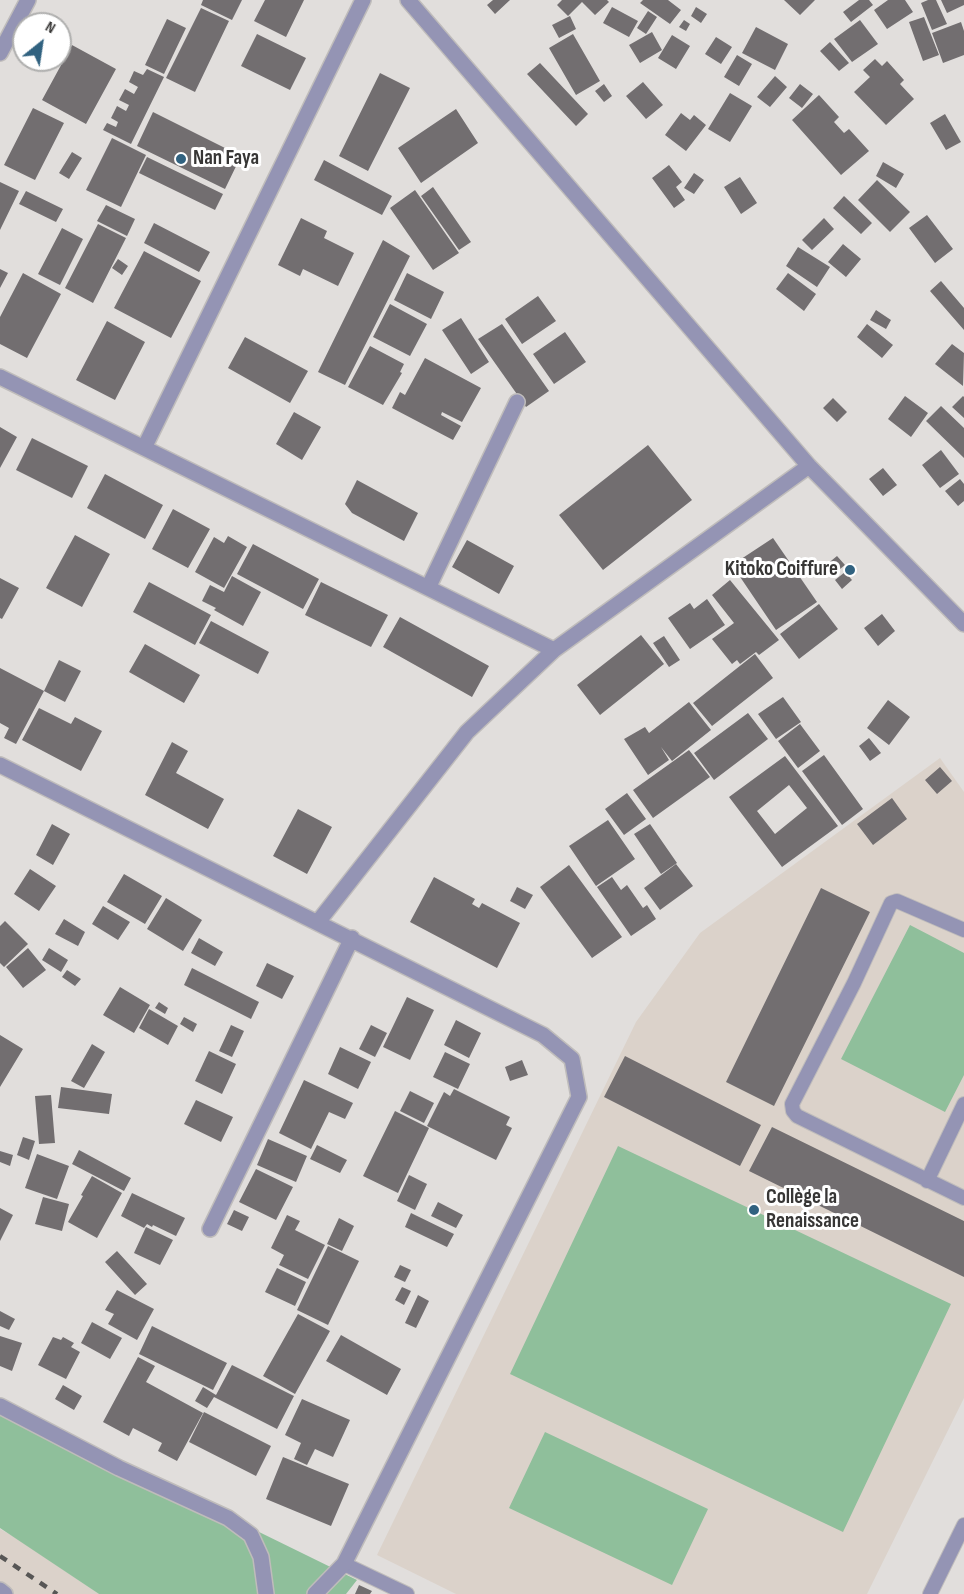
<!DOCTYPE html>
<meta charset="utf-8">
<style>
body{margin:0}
#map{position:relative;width:964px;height:1594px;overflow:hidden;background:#e1dedc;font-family:"Sofia Sans Condensed",sans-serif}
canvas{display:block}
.north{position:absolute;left:12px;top:12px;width:60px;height:60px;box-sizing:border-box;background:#fff;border:2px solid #afafae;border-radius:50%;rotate:30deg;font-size:16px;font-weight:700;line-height:24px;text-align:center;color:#373635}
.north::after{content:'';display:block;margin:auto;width:21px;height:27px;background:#316280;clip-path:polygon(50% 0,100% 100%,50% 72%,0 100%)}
</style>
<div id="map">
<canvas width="964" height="1594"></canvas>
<div class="north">N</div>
</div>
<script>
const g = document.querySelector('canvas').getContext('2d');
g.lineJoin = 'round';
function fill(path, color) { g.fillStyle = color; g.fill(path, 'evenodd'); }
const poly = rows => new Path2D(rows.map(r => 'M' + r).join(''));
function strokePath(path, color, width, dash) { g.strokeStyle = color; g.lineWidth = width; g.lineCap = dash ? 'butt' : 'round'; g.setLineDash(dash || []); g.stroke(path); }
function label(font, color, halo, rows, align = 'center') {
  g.font = font + ' "Sofia Sans Condensed",sans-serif'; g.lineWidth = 6; g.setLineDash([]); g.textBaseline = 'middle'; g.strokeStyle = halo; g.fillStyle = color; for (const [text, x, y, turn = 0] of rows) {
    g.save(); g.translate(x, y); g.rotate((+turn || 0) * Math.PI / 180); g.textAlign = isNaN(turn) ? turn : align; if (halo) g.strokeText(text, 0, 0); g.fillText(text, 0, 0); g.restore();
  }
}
const built = poly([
 [940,758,964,792,964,1398,867,1594,456,1594,377,1555,636,1022,700,933],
 [0,1529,18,1539,99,1594,0,1594]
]);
const green = poly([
 [910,925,964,953,964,1075,945,1112,841,1059],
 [618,1146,951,1304,843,1532,510,1374],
 [0,1405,357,1580,346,1594,99,1594,0,1528],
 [545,1432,708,1509,672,1585,509,1508]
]);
const building = poly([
 [203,0,242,0,232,20,201,5],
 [265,0,304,0,286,37,254,21],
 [493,0,510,0,495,14,487,5],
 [562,0,607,0,609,2,595,15,582,2,568,16,557,5],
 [643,0,668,0,681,10,670,24,640,3],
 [784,0,815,0,800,15],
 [859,0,869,0,873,5,851,22,843,12],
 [888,0,905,0,913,12,887,29,874,10],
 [928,0,936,0,947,24,932,30,921,3],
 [941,0,964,0,964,5,947,13],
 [612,7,638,21,629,37,603,23],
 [696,7,707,14,701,23,691,16],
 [201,8,229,21,195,92,166,78],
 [648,11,657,17,646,34,637,28],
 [570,16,576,29,559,38,552,25],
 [924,17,939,55,923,61,909,22],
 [167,19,186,28,164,74,145,65],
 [684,20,690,24,686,31,679,27],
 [860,20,878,44,852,62,834,39],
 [961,22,964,31,964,55,943,63,932,33],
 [756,27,788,44,775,70,742,53],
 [652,32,662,50,640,63,629,45],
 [257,34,306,58,290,90,241,66],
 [573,34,600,81,576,95,549,48],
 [672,35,690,46,676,69,658,58],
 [716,37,732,47,721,64,705,54],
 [830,42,849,63,839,71,820,51],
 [72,45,116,69,86,124,42,100],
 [737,55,752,64,739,86,724,77],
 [875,59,882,66,887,61,904,80,900,84,914,99,886,125,854,92,870,77,863,70],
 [540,63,588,114,576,126,527,74],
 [147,69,164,77,131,144,103,130,107,123,116,127,118,122,111,118,117,106,126,111,129,105,119,100,125,89,134,94,138,87,129,82,134,71,143,75],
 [380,73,410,88,368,171,339,156],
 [775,76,787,87,770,107,757,97],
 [643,82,663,105,646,119,626,96],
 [604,84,612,96,604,102,595,91],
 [800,84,813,94,802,108,789,98],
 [730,93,752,106,730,142,708,129],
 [819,95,839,117,834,122,844,133,849,129,869,151,841,175,792,120],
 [33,108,64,123,35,180,4,165],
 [456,109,478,143,421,183,398,148],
 [153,112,241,156,225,189,137,146],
 [681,113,690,120,694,115,706,125,686,151,665,135],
 [945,114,961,142,946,150,930,123],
 [112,138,146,155,121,207,86,190],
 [72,152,82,158,69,179,59,173],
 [147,157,223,194,215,210,139,173],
 [324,160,392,196,382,215,314,180],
 [883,162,904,174,896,188,876,176],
 [669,165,682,182,676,187,685,200,674,208,652,178],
 [694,173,704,180,694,194,684,188],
 [740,177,757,203,741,214,724,187],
 [877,180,910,212,890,232,858,200],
 [0,182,19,191,0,230],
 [433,187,471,242,459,250,421,196],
 [415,190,459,253,433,270,390,208],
 [26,191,63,209,56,222,19,204],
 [844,196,872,223,861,234,833,208],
 [106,205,135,219,127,236,97,221],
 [927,215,953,249,935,263,909,228],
 [301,218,327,231,324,238,354,253,338,286,303,269,300,276,278,265],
 [824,218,834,229,812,250,802,240],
 [154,223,210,252,199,272,144,243],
 [98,224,126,238,93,303,65,288],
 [62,228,83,239,60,285,38,274],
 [383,240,410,256,345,385,318,372],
 [843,244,861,259,846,277,828,262],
 [798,247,830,267,817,287,786,266],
 [144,251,201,281,171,338,114,308],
 [118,259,128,266,122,275,112,268],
 [0,269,8,273,0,288],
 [23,273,61,294,27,358,0,344,0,317],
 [407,273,444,292,431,319,394,300],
 [788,273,816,294,804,311,776,289],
 [941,281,964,308,964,330,930,291],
 [538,296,556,321,522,344,505,319],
 [390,304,427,324,410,356,373,337],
 [876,310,891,320,886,329,870,320],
 [461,318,489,362,471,374,442,330],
 [107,321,145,342,115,400,76,380],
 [502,324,549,391,526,407,478,339],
 [867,324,893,345,882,358,857,337],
 [565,332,586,362,554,384,533,354],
 [245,337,308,371,290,403,228,368],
 [952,344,964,353,963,386,935,364],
 [370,346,404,364,400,372,402,373,383,405,348,387],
 [425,358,481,388,462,422,442,412,441,415,461,426,453,440,392,408,400,392,405,395],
 [905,396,928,413,911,437,888,419],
 [963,396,964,397,964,418,952,407],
 [833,398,847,412,837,422,823,408],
 [941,406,964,428,964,458,926,421],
 [294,412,321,427,302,460,276,444],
 [0,427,17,437,0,468],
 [32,438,88,466,72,498,16,470],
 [648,445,692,500,603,570,559,515],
 [941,450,959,474,940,488,922,465],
 [883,468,897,485,883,496,869,479],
 [105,474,163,505,145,539,87,508],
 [960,479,964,484,964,501,958,506,945,491],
 [357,480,418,513,404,541,352,513,345,504],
 [173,509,210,529,188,568,152,549],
 [75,535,110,554,82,607,46,588],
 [228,536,247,547,224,588,195,572,214,537,224,543],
 [773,538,817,602,776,630,732,565],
 [467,540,514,566,499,594,452,567],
 [253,544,319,579,303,609,237,574],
 [837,556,845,565,834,574,826,565],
 [845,572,852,580,842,589,835,580],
 [232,576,261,592,243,626,214,610,216,608,202,601,210,585,224,592],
 [0,578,19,588,2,619,0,618],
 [730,580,779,640,759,655,756,652,740,664,737,660,732,664,712,639,734,623,712,595],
 [149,582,211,615,195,645,133,612],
 [321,582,388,615,371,647,305,615],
 [707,599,725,625,690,649,668,618,690,603,694,609],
 [819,604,838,629,799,659,780,634],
 [882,614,895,631,878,646,864,628],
 [400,617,489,666,472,697,383,647],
 [211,621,269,652,258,674,199,643],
 [641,635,664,664,600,715,577,685],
 [664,636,680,660,669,667,653,643],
 [145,644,200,675,184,703,129,672],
 [755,654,773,678,712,726,693,703],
 [59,660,81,671,65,702,44,691],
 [0,668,44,691,16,744,4,738,9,728,0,723],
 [783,697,801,722,776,739,758,714],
 [888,700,910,717,889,745,867,728],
 [689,702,711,730,672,761,661,747,669,760,648,775,624,739,645,727,649,733],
 [39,708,71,724,75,717,102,731,81,771,22,740],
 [748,713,768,739,714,780,694,753],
 [800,724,820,751,798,768,778,741],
 [869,738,881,753,870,761,859,746],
 [172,742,188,751,176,773,224,799,208,829,145,795],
 [689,750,710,777,653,818,633,790],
 [824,755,863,809,842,825,802,771],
 [785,756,838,826,782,867,729,797],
 [789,785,807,808,775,834,757,811],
 [940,767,952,781,937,794,925,780],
 [627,793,646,819,624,835,605,809],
 [892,798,907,819,873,845,857,824],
 [298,809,332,827,307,874,273,856],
 [608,820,635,859,596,886,569,846],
 [52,824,70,834,53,865,36,855],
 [650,824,677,863,661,874,634,834],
 [676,864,693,886,660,910,644,888],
 [569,865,622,937,592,958,540,887],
 [30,869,56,886,39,911,14,894],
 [124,874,162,896,145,924,107,902],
 [434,877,475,899,472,904,479,908,482,903,520,923,497,968,410,922],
 [612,877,621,890,627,885,643,908,647,905,656,919,631,936,597,887],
 [517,887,533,895,525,909,510,901],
 [821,888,870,912,774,1106,726,1082],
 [166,898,202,920,183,951,147,929],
 [103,906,130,922,118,940,92,924],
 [64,919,85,932,78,946,55,934],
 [5,921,28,944,4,967,0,963,0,926],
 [199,938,223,952,215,966,191,953],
 [28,948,46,970,23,988,6,967],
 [49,948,68,960,61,972,42,960],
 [267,963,294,976,282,999,256,986],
 [192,968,259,1002,251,1019,184,985],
 [67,970,81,979,75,986,62,977],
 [120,987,150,1005,134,1033,103,1015],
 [407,997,434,1010,410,1060,383,1047],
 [159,1002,168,1008,165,1014,155,1008],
 [149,1009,178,1026,168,1045,139,1028],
 [184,1017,197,1024,193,1032,180,1024],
 [456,1020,481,1033,469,1058,444,1045],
 [231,1025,244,1031,232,1057,219,1051],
 [371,1025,387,1033,375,1057,359,1049],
 [0,1035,23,1049,0,1087],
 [92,1044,105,1052,84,1088,71,1081],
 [340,1047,371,1062,358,1089,328,1074],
 [209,1051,236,1064,222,1094,195,1081],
 [445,1052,470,1064,458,1089,433,1077],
 [625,1056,761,1125,740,1166,604,1097],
 [522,1060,528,1075,510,1081,505,1067],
 [304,1080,353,1103,345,1119,329,1112,311,1149,279,1133],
 [61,1087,112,1094,109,1114,58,1108],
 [454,1089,510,1117,506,1125,512,1128,496,1160,427,1126,444,1092,450,1096],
 [410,1091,434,1103,424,1123,400,1111],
 [51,1095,55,1143,39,1144,35,1096],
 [196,1100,233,1117,221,1142,184,1124],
 [395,1111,429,1128,398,1193,363,1176],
 [772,1127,964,1221,964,1277,749,1171],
 [23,1137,35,1141,29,1160,17,1155],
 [268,1139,307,1156,296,1182,257,1165],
 [317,1145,347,1160,340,1173,310,1159],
 [79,1150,131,1178,124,1191,72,1164],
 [0,1151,13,1155,10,1166,0,1162],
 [37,1154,69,1166,57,1199,25,1188],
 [256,1169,293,1187,276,1220,239,1202],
 [409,1175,427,1184,415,1210,397,1201],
 [92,1176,122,1193,97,1238,68,1222,83,1196,81,1195],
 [132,1193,185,1218,176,1236,153,1225,152,1227,147,1224,144,1228,121,1216],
 [43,1197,69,1204,62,1231,35,1224],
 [438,1202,463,1215,456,1228,431,1216],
 [0,1208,13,1215,0,1241],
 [234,1210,249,1217,242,1231,227,1224],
 [411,1213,454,1234,447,1247,405,1227],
 [287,1215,300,1221,295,1230,325,1245,308,1279,279,1265,284,1255,271,1248],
 [339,1218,354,1226,342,1251,327,1244],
 [146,1227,173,1240,160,1265,134,1253],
 [328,1246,359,1261,328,1325,297,1310],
 [117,1251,147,1284,135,1295,105,1262],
 [400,1265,411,1270,405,1282,394,1277],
 [277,1268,306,1282,295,1306,265,1292],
 [402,1287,411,1291,404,1305,395,1300],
 [117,1290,154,1309,137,1340,108,1324,114,1314,105,1310],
 [418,1295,429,1301,416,1328,405,1323],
 [0,1311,15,1319,9,1330,0,1326],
 [298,1314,330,1331,295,1394,263,1376],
 [92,1322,122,1338,110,1359,81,1343],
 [152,1326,227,1363,213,1390,139,1354],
 [341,1335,401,1369,387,1395,326,1361],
 [0,1336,22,1343,12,1371,0,1366],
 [53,1337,61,1340,63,1337,74,1343,71,1347,80,1352,66,1379,38,1365],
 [138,1357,155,1366,146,1382,203,1413,177,1461,158,1451,162,1443,133,1428,129,1436,103,1422],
 [232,1365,294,1396,277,1429,214,1397,207,1408,195,1401,203,1387,216,1395],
 [63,1385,82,1396,74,1410,55,1399],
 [302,1399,350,1420,333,1457,315,1449,307,1465,294,1459,301,1443,285,1435],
 [204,1412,271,1446,256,1476,189,1442],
 [283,1457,349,1484,331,1526,266,1499],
 [359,1585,372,1591,370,1594,355,1594]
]);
const lane = poly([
 [964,930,897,901,891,903,854,983,792,1104,793,1111,797,1116,964,1198],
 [927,1181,964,1104],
 [344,1564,407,1594],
 [930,1594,964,1525]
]);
const street = poly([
 [408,0,809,466,964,624],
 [0,53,28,0],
 [0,377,554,650],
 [144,448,363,0],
 [428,588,517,402],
 [0,765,543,1035,572,1059,579,1097,344,1564,315,1594],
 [318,922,467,732,554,650,809,466],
 [210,1229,352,938],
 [0,1406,119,1468,228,1518,251,1535,261,1557,266,1594],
 [0,1590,5,1594]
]);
const rail = poly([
 [0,1556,57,1594]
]);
const markers = [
 [181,159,6,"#316280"],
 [850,570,6,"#316280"],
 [754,1210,6,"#316280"]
];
const poiNames = [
 ["Nan Faya",193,159],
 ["Kitoko Coiffure",838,570,"right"],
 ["Collège la",766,1198],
 ["Renaissance",766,1222]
];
fill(built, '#dbd2ca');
fill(green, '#8fbf9b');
fill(building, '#726e70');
strokePath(lane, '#bfbcbb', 16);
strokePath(street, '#bfbcbb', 18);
strokePath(lane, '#9494b4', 14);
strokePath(street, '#9494b4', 15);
strokePath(rail, '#575655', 4.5, [8, 8]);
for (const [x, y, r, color] of markers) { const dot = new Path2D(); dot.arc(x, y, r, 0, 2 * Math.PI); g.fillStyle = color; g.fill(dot); strokePath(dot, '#fff', 2); }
label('bold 21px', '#373635', '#fff', poiNames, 'left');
</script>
